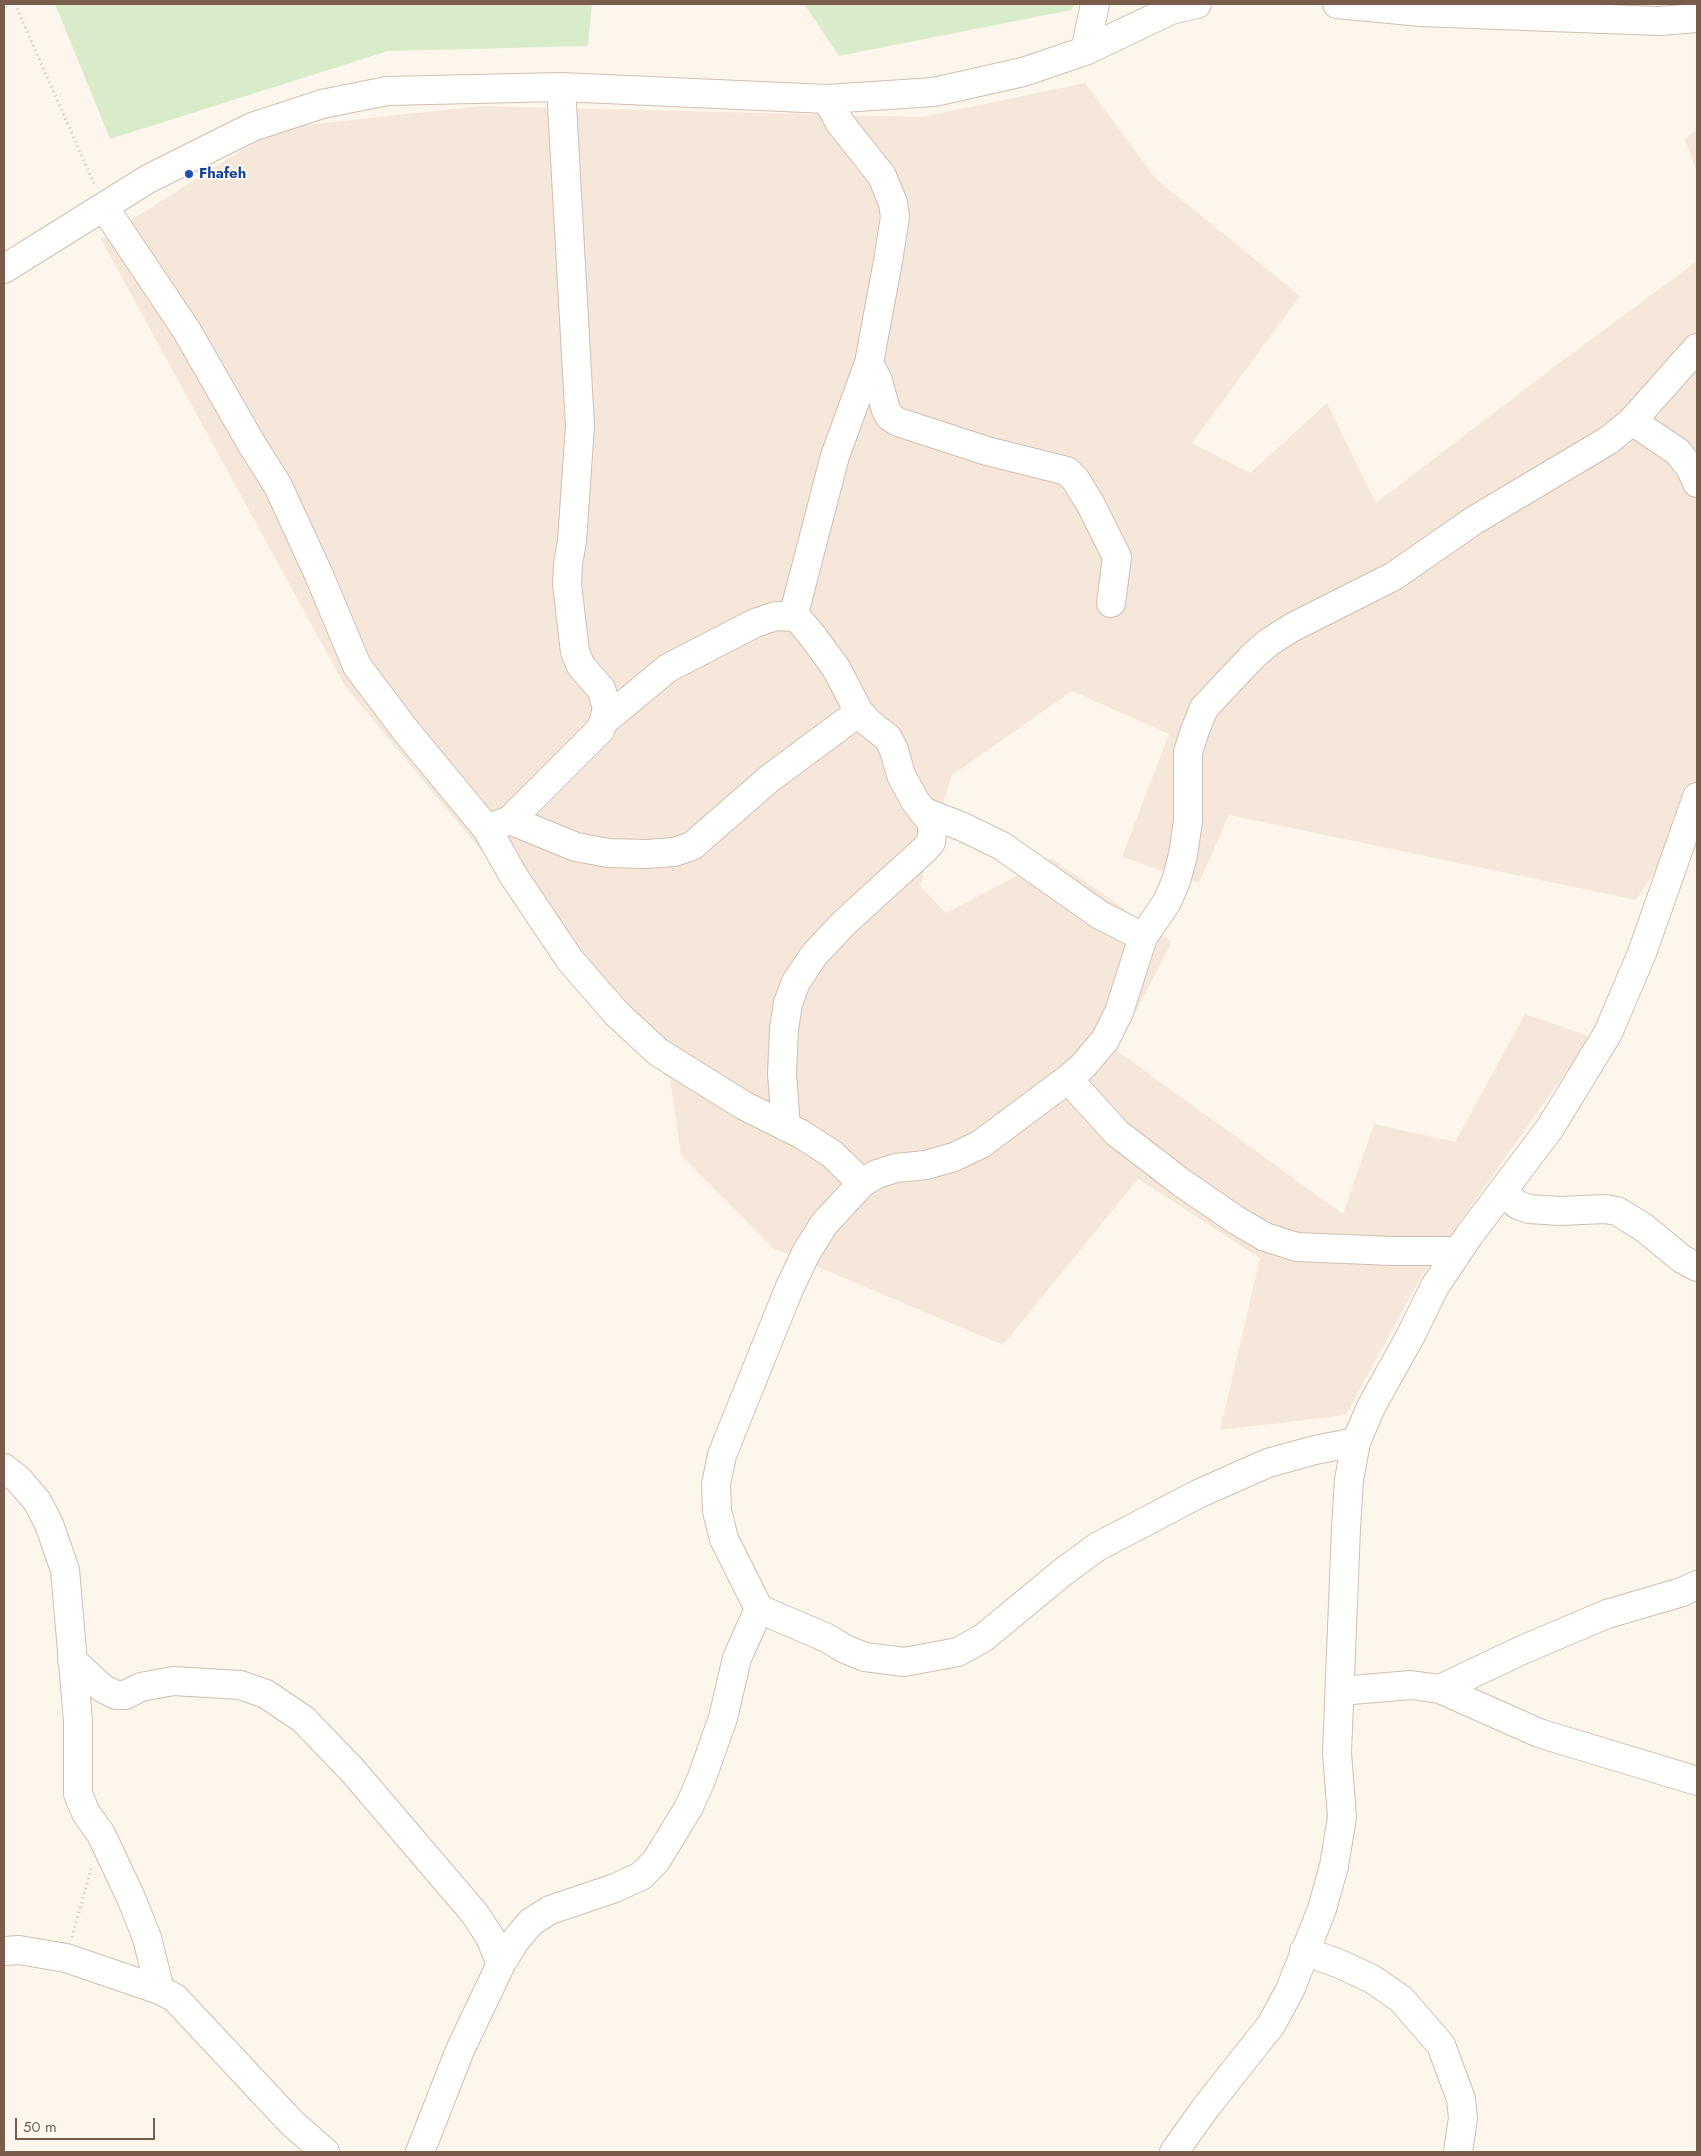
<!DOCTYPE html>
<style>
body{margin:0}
#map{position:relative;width:1701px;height:2156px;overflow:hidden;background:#fdf6ec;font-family:Jost,sans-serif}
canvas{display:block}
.frame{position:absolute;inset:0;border:5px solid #7a5c4d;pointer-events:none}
.scale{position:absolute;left:15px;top:2118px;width:140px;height:22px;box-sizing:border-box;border:2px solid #7a5c4d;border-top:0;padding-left:6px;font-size:15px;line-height:18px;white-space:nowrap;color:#7a5c4d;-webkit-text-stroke:4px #fffaf3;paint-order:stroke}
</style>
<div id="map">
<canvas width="1701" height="2156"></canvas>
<div class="frame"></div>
<div class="scale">50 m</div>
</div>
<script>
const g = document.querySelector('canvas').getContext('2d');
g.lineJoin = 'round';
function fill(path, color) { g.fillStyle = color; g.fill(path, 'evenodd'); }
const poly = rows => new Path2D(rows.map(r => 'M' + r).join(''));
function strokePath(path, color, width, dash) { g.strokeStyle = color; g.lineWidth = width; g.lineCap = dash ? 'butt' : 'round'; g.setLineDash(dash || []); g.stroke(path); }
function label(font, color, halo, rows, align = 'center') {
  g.font = font + ' Jost,sans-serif'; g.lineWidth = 4; g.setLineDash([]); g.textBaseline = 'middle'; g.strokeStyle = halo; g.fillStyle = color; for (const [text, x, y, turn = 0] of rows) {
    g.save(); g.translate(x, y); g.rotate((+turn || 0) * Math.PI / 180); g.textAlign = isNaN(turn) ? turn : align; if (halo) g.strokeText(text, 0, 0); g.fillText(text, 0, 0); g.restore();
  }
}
const residential = poly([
 [1085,83,1156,179,1300,296,1192,443,1250,473,1327,403,1376,503,1558,364,1697,261,1697,811,1636,900,1229,815,1199,883,1122,857,1169,734,1072,691,951,776,920,886,946,913,1051,858,1172,942,1116,1050,1343,1214,1374,1124,1455,1142,1525,1014,1591,1037,1422,1275,1346,1415,1220,1430,1260,1258,1138,1179,1003,1345,773,1248,681,1155,670,1079,345,686,101,239,277,128,482,106,922,117],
 [1697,130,1697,172,1685,139]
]);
const green = poly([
 [55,4,592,4,588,46,388,51,110,139],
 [804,4,1075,4,1071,10,839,56]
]);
const path = poly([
 [15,4,95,186],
 [72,1937,91,1869]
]);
const minor = poly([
 [1337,4,1421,12,1551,17,1659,21,1697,18],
 [1085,51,1095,4],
 [827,99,840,123,882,176,893,203,895,217,888,261,869,363,878,381,886,410,890,417,898,422,987,451,1067,471,1075,479,1090,503,1117,557,1111,603],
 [104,207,187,331,251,443,278,486,319,575,357,666,406,731,487,829,513,875,570,960,616,1013,658,1052,743,1105,801,1134,832,1154,862,1183],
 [4,269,148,179,252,127,322,104,387,91,561,87,827,99,934,92,1023,72,1085,51,1171,10,1197,4],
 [1632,421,1678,452,1691,469,1697,483],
 [793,617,835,456,869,363],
 [604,721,668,668,755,623,776,616,793,617,799,620,811,634,836,668,859,712,869,723,888,738,894,750,901,775,915,801,933,824,931,842,924,850,844,923,814,955,796,982,788,1003,784,1029,782,1074,786,1127],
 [925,812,963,827,1002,846,1100,915,1143,937],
 [510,820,576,847,608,853,647,854,674,852,692,846,769,779,859,712],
 [487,829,510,820,600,730,604,721,607,707,601,689,581,666,575,652,567,584,568,564,572,541,580,426,561,87],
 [1068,1079,1117,1133,1182,1183,1236,1220,1265,1237,1297,1247,1392,1251,1458,1251],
 [1502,1192,1518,1205,1529,1209,1560,1211,1605,1209,1617,1211,1643,1227,1682,1259,1697,1267],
 [4,1468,19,1480,37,1501,49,1524,65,1570,78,1721,78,1794,86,1813,101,1834,132,1900,147,1938,160,1990],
 [759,1609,827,1638,845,1649,865,1657,904,1662,958,1652,983,1638,1063,1572,1097,1547,1198,1494,1268,1463,1315,1450,1356,1442],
 [72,1660,102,1688,116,1695,125,1695,141,1687,173,1681,240,1685,266,1694,303,1719,353,1771,475,1914,490,1937,501,1964],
 [1440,1689,1522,1650,1607,1614,1682,1592,1697,1585],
 [1340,1691,1411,1685,1440,1689,1539,1733,1697,1781],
 [4,1951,19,1950,66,1958,160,1990,175,1998,292,2123,325,2152],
 [1304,1951,1340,1964,1372,1979,1401,1999,1441,2045,1461,2099,1463,2118,1458,2152],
 [420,2152,460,2050,501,1964,515,1941,531,1922,550,1910,615,1888,641,1876,656,1861,689,1807,701,1780,723,1718,737,1658,759,1609,724,1539,717,1511,716,1484,722,1455,789,1289,806,1253,824,1224,862,1183,877,1174,896,1168,926,1165,954,1157,981,1144,1068,1079,1083,1066,1105,1040,1119,1012,1143,937,1167,902,1176,881,1183,855,1188,821,1188,752,1195,730,1204,708,1253,656,1269,642,1293,627,1394,576,1473,521,1609,440,1632,421,1697,348],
 [1174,2152,1206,2107,1271,2025,1290,1990,1322,1909,1334,1866,1342,1817,1337,1753,1346,1528,1349,1480,1356,1442,1371,1407,1411,1335,1435,1286,1470,1234,1550,1128,1608,1033,1642,953,1697,797]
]);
const markers = [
 [189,174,5,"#1a4fb4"]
];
const transitNames = [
 ["Fhafeh",199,174]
];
fill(residential, '#f5e8da');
fill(green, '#d8ecc9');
strokePath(minor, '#d1beb0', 30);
strokePath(path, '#d9b8a5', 3, [1, 4]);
strokePath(minor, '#fff', 28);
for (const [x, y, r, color] of markers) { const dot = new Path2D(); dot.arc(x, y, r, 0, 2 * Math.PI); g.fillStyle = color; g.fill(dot); strokePath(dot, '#fffaf3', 2); }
label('bold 15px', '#164399', '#fffaf3', transitNames, 'left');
</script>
